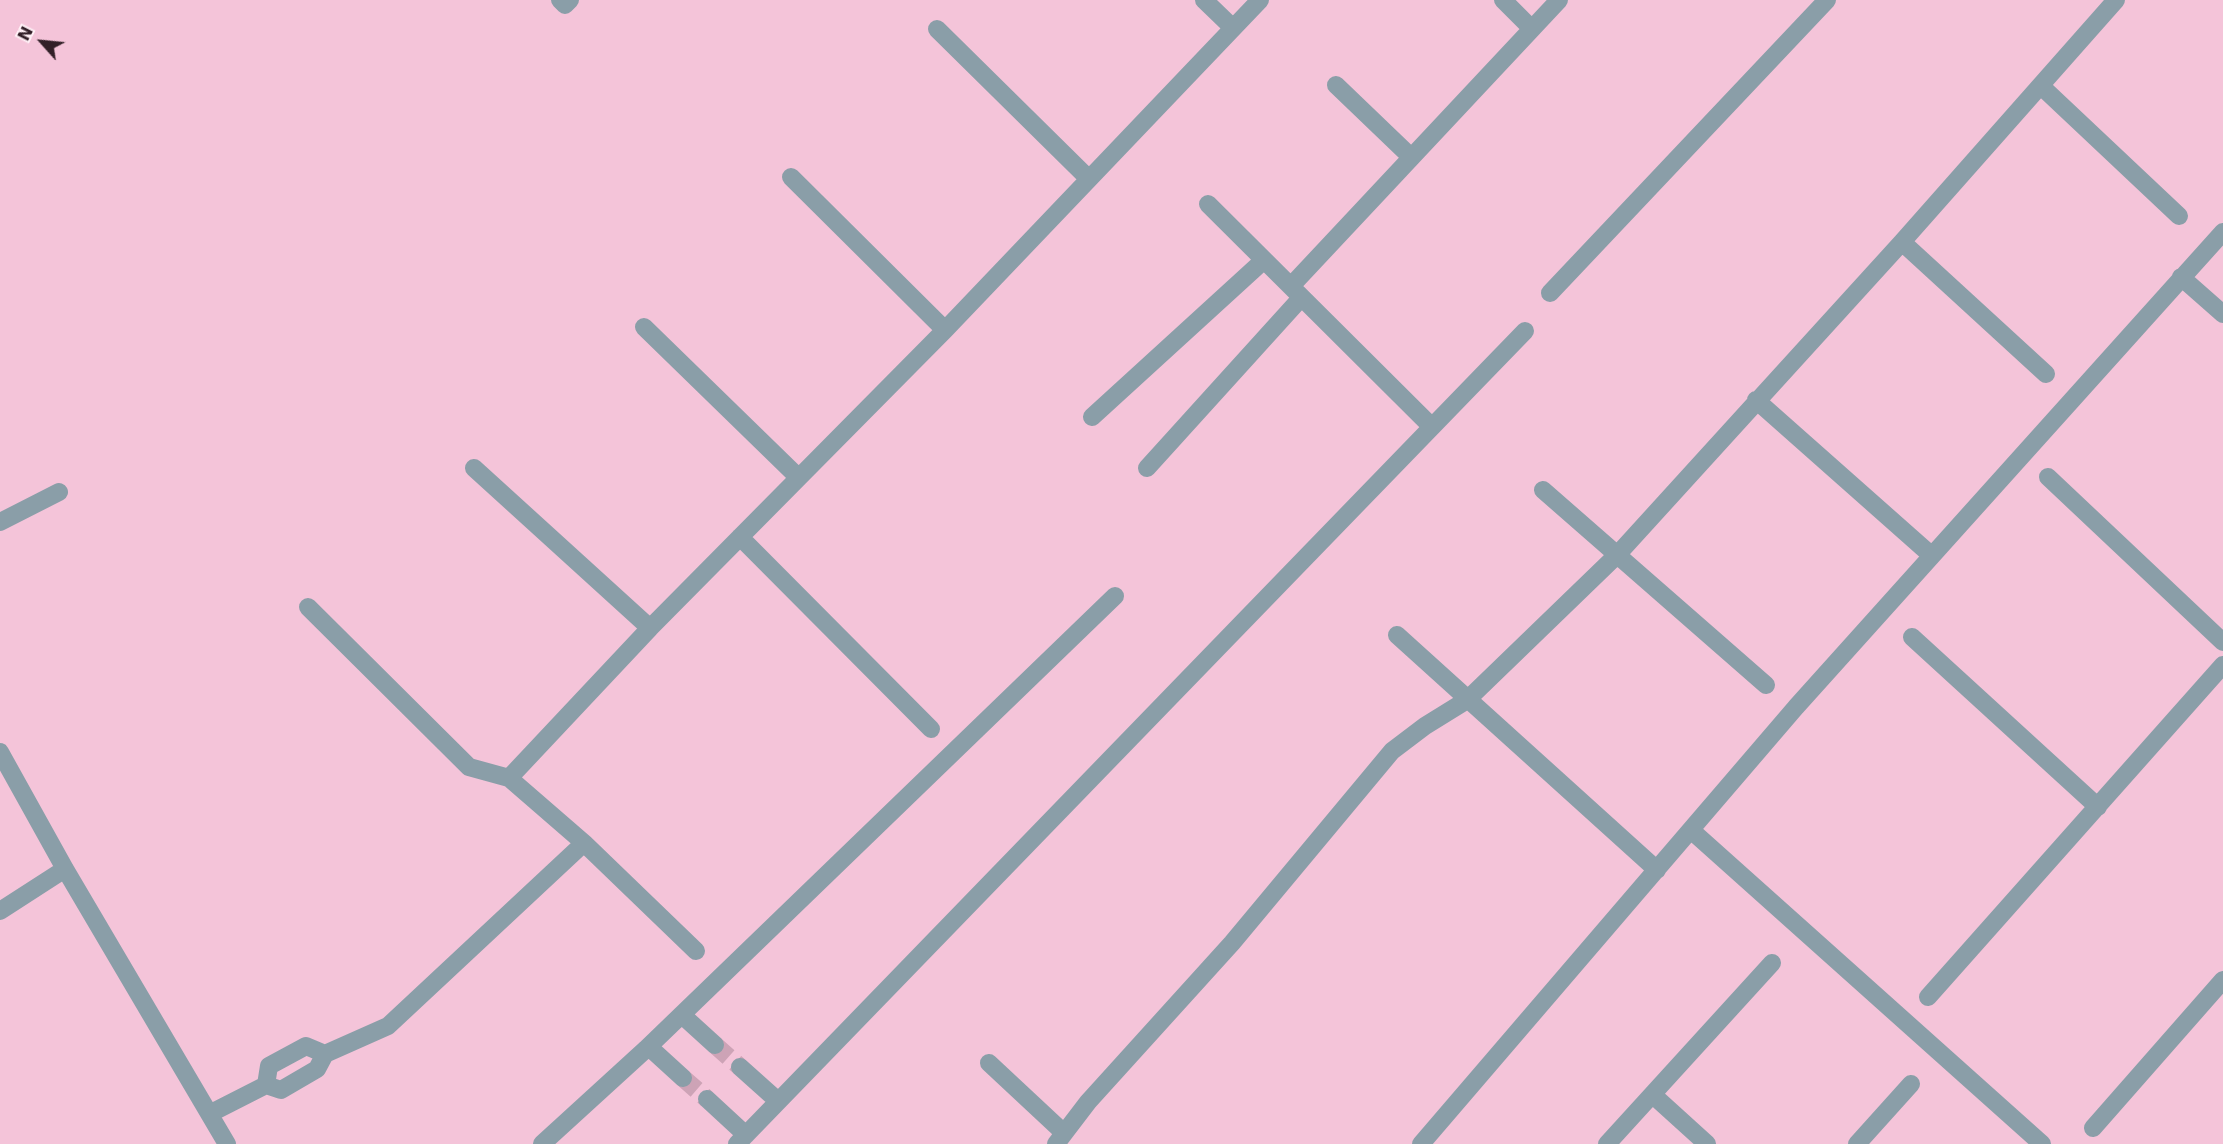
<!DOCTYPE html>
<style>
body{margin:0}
#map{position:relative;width:2223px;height:1144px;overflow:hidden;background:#f4c4d9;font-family:"DejaVu Sans",sans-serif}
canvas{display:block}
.north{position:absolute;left:12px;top:12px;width:60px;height:60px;-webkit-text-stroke:4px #fff0f6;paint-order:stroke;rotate:297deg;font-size:16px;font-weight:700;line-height:24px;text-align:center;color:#322028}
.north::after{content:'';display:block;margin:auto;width:21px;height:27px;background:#322028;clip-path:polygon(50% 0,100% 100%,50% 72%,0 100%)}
</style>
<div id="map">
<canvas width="2223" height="1144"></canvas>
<div class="north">N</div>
</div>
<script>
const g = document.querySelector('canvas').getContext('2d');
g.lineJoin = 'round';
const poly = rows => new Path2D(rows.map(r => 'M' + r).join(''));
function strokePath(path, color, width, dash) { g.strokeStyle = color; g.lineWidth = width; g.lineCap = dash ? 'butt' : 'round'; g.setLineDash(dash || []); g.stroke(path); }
const streetTunnel = poly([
 [715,1045,740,1067],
 [683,1078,707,1099]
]);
const lane = poly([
 [0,522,59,492]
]);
const street = poly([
 [560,0,565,5,570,0],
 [1204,0,1233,28],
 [1503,0,1532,29],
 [937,29,1088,178],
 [1336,85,1411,157],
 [2041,86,2179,216],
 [791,177,945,330],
 [1208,204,1432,427],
 [1902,242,2046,374],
 [2181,277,2223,314],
 [1291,286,1559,0],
 [1550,293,1827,0],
 [644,327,798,477],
 [1756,400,1931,555],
 [1092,417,1264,260],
 [474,468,650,628],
 [1147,468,1301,298],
 [2048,477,2223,642],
 [1543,490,1766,685],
 [740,537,931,729],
 [308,607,469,767,509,778,584,843,696,951],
 [1397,635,1657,870],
 [1912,637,2098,807],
 [0,752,65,869,227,1144],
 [509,778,650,628,945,330,1260,0],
 [1692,831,2042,1144],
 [0,911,65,869],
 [1928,997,2223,665],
 [682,1015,715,1045],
 [649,1047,683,1078],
 [989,1063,1064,1133],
 [740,1067,778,1101],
 [266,1085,269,1066,306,1046,325,1054],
 [1653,1095,1707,1144],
 [707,1099,746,1135],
 [211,1113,266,1085,281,1090,317,1069,325,1054,388,1026,584,843],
 [2093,1128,2223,980],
 [542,1144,646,1049,1115,596],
 [737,1144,1525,331],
 [1056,1144,1088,1102,1232,943,1392,751,1425,726,1467,700,1618,554,1902,242,2116,0],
 [1421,1144,1796,707,2223,232],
 [1607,1144,1772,963],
 [1857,1144,1911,1084]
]);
strokePath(streetTunnel, '#cda3b6', 18, [18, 9]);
strokePath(lane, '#8a9ea8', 18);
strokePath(street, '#8a9ea8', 18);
</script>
